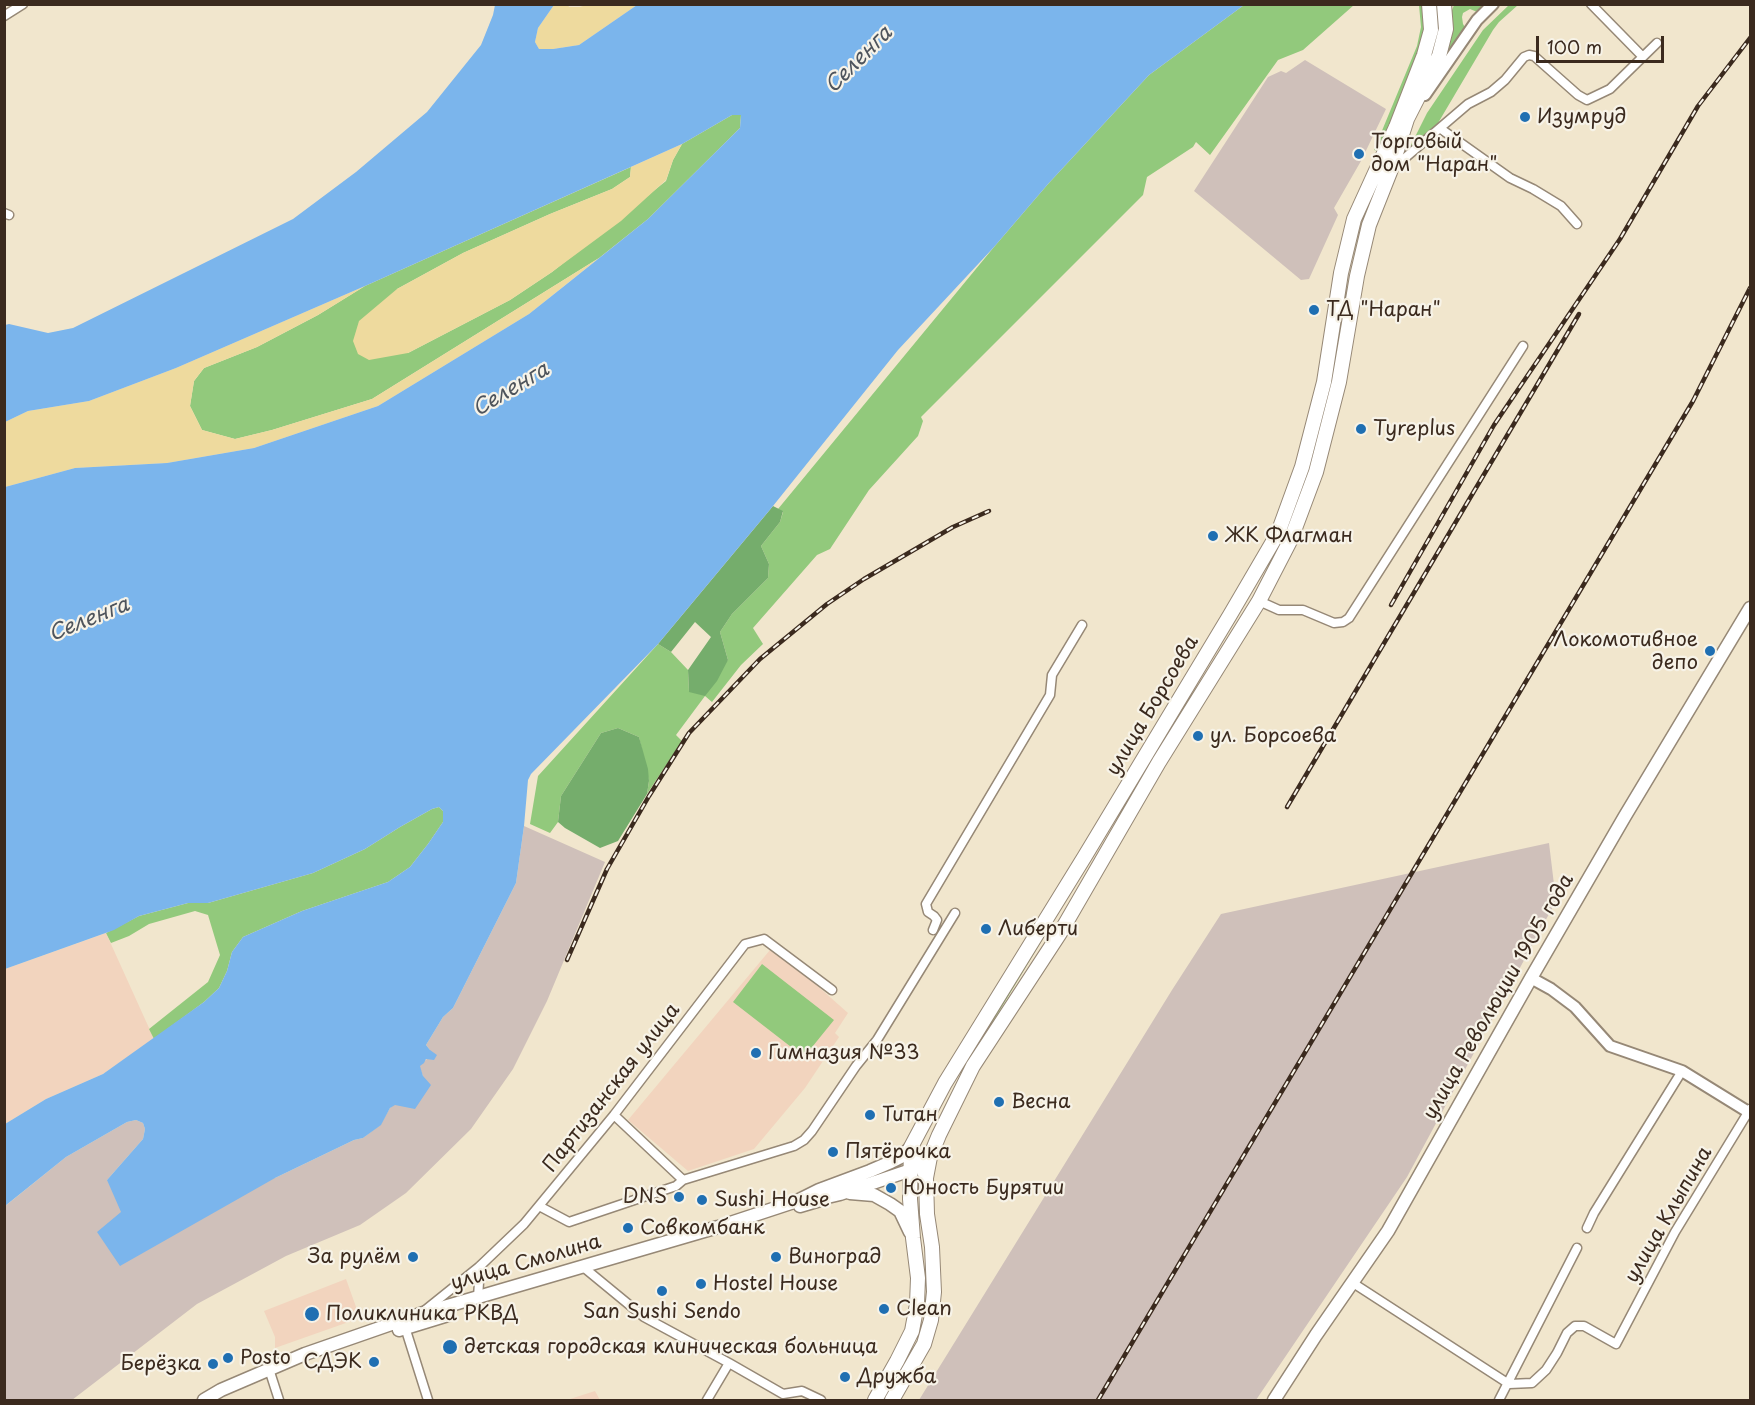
<!DOCTYPE html>
<meta charset="utf-8">
<style>
body{margin:0}
#map{position:relative;width:1755px;height:1405px;overflow:hidden;background:#f1e6cd;font-family:"Playpen Sans",sans-serif}
canvas{display:block}
.frame{position:absolute;inset:0;border:6px solid #3b2a1e;pointer-events:none}
.scale{position:absolute;left:1536px;top:36px;width:128px;height:27px;box-sizing:border-box;border:3px solid #3b2a1e;border-top:0;padding-left:8px;font-size:18px;line-height:21px;white-space:nowrap;color:#3b2a1e;-webkit-text-stroke:4px #f7f3e8;paint-order:stroke}
</style>
<div id="map">
<canvas width="1755" height="1405"></canvas>
<div class="frame"></div>
<div class="scale">100 m</div>
</div>
<script>
const g = document.querySelector('canvas').getContext('2d');
g.lineJoin = 'round';
function fill(path, color) { g.fillStyle = color; g.fill(path, 'evenodd'); }
const poly = rows => new Path2D(rows.map(r => 'M' + r).join(''));
function strokePath(path, color, width, dash) { g.strokeStyle = color; g.lineWidth = width; g.lineCap = dash ? 'butt' : 'round'; g.setLineDash(dash || []); g.stroke(path); }
function label(font, color, halo, rows, align = 'center') {
  g.font = font + ' "Playpen Sans",sans-serif'; g.lineWidth = 4.5; g.setLineDash([]); g.textBaseline = 'middle'; g.strokeStyle = halo; g.fillStyle = color; for (const [text, x, y, turn = 0] of rows) {
    g.save(); g.translate(x, y); g.rotate((+turn || 0) * Math.PI / 180); g.textAlign = isNaN(turn) ? turn : align; if (halo) g.strokeText(text, 0, 0); g.fillText(text, 0, 0); g.restore();
  }
}
const built = poly([
 [106,933,154,1039,103,1074,46,1099,5,1124,5,969],
 [770,950,813,982,848,1013,835,1033,839,1037,805,1088,754,1149,688,1171,628,1120],
 [346,1279,360,1318,275,1348,275,1337,264,1311],
 [595,1391,600,1400,567,1400]
]);
const industrial = poly([
 [1305,60,1386,109,1361,161,1334,208,1338,215,1309,279,1301,280,1194,191,1268,77,1281,71,1286,73],
 [524,826,605,862,547,1001,513,1069,471,1129,406,1193,360,1225,286,1256,197,1304,72,1400,5,1400,4,1207,66,1157,127,1122,136,1120,143,1123,145,1129,143,1139,107,1180,275,1178,354,1140,363,1138,380,1125,390,1108,423,1076,419,1066,428,1058,430,1050,426,1045,443,1017,453,1008,516,883],
 [1549,843,1556,901,1407,1177,1256,1400,919,1400,1172,990,1221,914]
]);
const green = poly([
 [1244,5,1354,5,1303,50,1278,60,1210,155,1196,142,1193,147,1147,177,1143,195,921,417,923,421,918,436,869,490,830,549,817,555,753,628,763,644,741,665,712,702,705,696,676,735,682,741,647,794,649,781,639,737,618,728,601,733,561,796,558,822,550,833,530,824,538,776,658,644,671,652,688,670,689,692,728,660,720,632,732,614,768,578,769,564,761,546,780,522,783,512,778,509,994,247,1048,184,1149,75],
 [1419,5,1425,5,1425,46,1378,151,1374,150,1417,46,1421,27],
 [1454,5,1493,5,1482,14,1470,9,1463,13,1462,17,1463,24,1468,32,1444,58,1451,13],
 [1509,5,1518,5,1499,22,1493,30,1428,140,1406,155,1427,113,1483,30],
 [732,115,741,115,740,128,648,219,599,258,372,399,272,430,235,439,202,430,190,406,194,381,204,368,257,347,318,315,365,286,631,167,630,177,612,189,550,214,463,253,397,289,408,353,510,300,552,272,666,181,673,160,682,144],
 [1152,758,971,1058,969,1057],
 [439,807,443,811,443,822,428,844,410,867,388,882,302,911,243,937,232,952,227,971,219,988,204,1002,154,1039,149,1029,208,982,220,955,208,915,195,911,149,924,129,936,111,943,106,933,139,916,188,903,208,903,313,873,365,849,400,827,432,809],
 [762,964,834,1020,804,1057,733,1002]
]);
const forest = poly([
 [773,506,783,511,780,522,761,546,769,564,768,578,732,614,720,632,728,660,717,681,705,696,689,692,688,670,711,637,695,622,671,652,658,644],
 [618,728,639,737,648,769,649,781,647,794,618,841,600,848,565,828,558,822,561,796,601,733]
]);
const sand = poly([
 [554,5,568,5,569,7,580,7,586,5,637,5,579,45,553,49,539,49,535,42,538,28],
 [682,144,673,160,666,180,621,221,552,272,510,300,408,353,369,360,358,354,353,341,359,321,397,289,463,253,550,214,612,189,630,177,631,167],
 [599,258,529,314,378,406,254,448,167,463,75,468,5,487,5,422,28,411,89,401,176,368,365,286,318,315,257,347,204,368,194,381,190,406,202,430,235,439,272,430,372,399]
]);
const water = poly([
 [495,5,554,5,538,28,535,42,539,49,553,49,579,45,637,5,1244,5,1149,75,1048,184,994,247,898,350,773,506,658,644,531,774,528,780,524,826,516,883,453,1008,443,1017,426,1045,430,1050,437,1055,434,1060,426,1059,424,1063,420,1066,423,1076,431,1085,415,1109,395,1105,390,1108,381,1125,363,1138,354,1140,275,1178,120,1266,97,1232,121,1212,107,1180,143,1139,145,1129,143,1123,136,1120,127,1122,66,1157,5,1206,5,1124,46,1099,103,1074,204,1002,219,988,227,971,232,952,243,937,302,911,388,882,410,867,428,844,443,822,443,811,439,807,432,809,400,827,365,849,313,873,208,903,188,903,139,916,114,930,5,969,5,487,75,468,167,463,254,448,378,406,529,314,563,287,648,219,740,128,741,115,732,115,682,144,365,286,176,368,89,401,28,411,5,422,5,325,9,324,48,333,73,328,293,219,356,172,427,112,481,45,493,15]
]);
const minor = poly([
 [1591,4,1642,56],
 [4,16,23,4],
 [1441,129,1510,178,1533,189,1561,206,1577,224],
 [1392,169,1468,104,1491,92,1505,80,1524,57,1529,55,1534,56,1578,95,1587,100,1610,89,1657,43],
 [4,213,9,215],
 [1259,601,1279,610,1303,610,1334,623,1343,622,1349,618,1523,346],
 [933,930,937,920,934,916,928,912,926,904,1050,695,1052,675,1082,625],
 [614,1115,683,1180],
 [539,1206,569,1222,676,1186,683,1180,794,1146,804,1140,812,1131,856,1066,877,1040,955,913],
 [1587,1228,1594,1213,1682,1071],
 [582,1266,644,1317,729,1363,783,1394,802,1391,821,1400],
 [1353,1283,1509,1384,1532,1383,1546,1370,1557,1353,1567,1333,1575,1326,1584,1326,1616,1344,1675,1232,1750,1109],
 [478,1298,480,1266],
 [424,1311,480,1266,524,1224,614,1115,745,944,764,939,832,990],
 [404,1324,428,1400],
 [269,1369,279,1400],
 [707,1400,729,1363],
 [1499,1400,1577,1248]
]);
const tertiary = poly([
 [1425,95,1477,20,1493,4],
 [1531,978,1551,989,1575,1007,1610,1046,1682,1071,1750,1113]
]);
const secondary = poly([
 [850,1193,874,1195,890,1204,900,1211,910,1232],
 [819,1199,840,1194,911,1170,917,1163],
 [800,1206,827,1198],
 [399,1330,448,1315],
 [204,1400,221,1390,305,1354,420,1314,718,1227,797,1201,819,1190,870,1171,891,1162,901,1157,911,1147,926,1178],
 [1274,1400,1316,1335,1388,1231,1531,978,1625,816,1750,608]
]);
const primary = poly([
 [875,1400,897,1361,912,1331,917,1304,918,1278,913,1238,910,1199,911,1147,945,1083,1085,856,1230,615,1278,533,1302,467,1324,382,1341,273,1354,219,1396,127,1424,55,1431,30,1429,4],
 [892,1400,924,1344,931,1320,934,1292,932,1247,927,1214,926,1178,930,1157,939,1135,973,1066,1060,933,1159,762,1259,601,1291,539,1316,472,1339,382,1357,276,1369,225,1390,172,1407,119,1439,56,1446,29,1444,4]
]);
const rail = poly([
 [1391,605,1494,425,1620,239,1698,106,1750,38],
 [1287,807,1579,314],
 [567,960,607,869,649,796,689,733,760,659,827,604,864,579,953,527,989,511],
 [1098,1400,1693,401,1750,288]
]);
const markers = [
 [1525,117,6,"#1f6fb2"],
 [1359,154,6,"#1f6fb2"],
 [1314,310,6,"#1f6fb2"],
 [1361,429,6,"#1f6fb2"],
 [1213,536,6,"#1f6fb2"],
 [1710,651,6,"#1f6fb2"],
 [1198,736,6,"#1f6fb2"],
 [986,929,6,"#1f6fb2"],
 [756,1053,6,"#1f6fb2"],
 [999,1102,6,"#1f6fb2"],
 [870,1115,6,"#1f6fb2"],
 [833,1152,6,"#1f6fb2"],
 [891,1188,6,"#1f6fb2"],
 [679,1197,6,"#1f6fb2"],
 [702,1200,6,"#1f6fb2"],
 [628,1228,6,"#1f6fb2"],
 [413,1257,6,"#1f6fb2"],
 [776,1257,6,"#1f6fb2"],
 [701,1284,6,"#1f6fb2"],
 [662,1291,6,"#1f6fb2"],
 [884,1309,6,"#1f6fb2"],
 [312,1314,8,"#1f6fb2"],
 [450,1347,8,"#1f6fb2"],
 [228,1358,6,"#1f6fb2"],
 [374,1362,6,"#1f6fb2"],
 [213,1364,6,"#1f6fb2"],
 [845,1377,6,"#1f6fb2"]
];
const poiNames = [
 ["Изумруд",1537,117],
 ["Торговый",1371,142],
 ["дом \"Наран\"",1371,165],
 ["ТД \"Наран\"",1326,310],
 ["Tyreplus",1373,429],
 ["ЖК Флагман",1225,536],
 ["Локомотивное",1698,640,"right"],
 ["депо",1698,663,"right"],
 ["ул. Борсоева",1210,736],
 ["Либерти",998,929],
 ["Гимназия №33",768,1053],
 ["Весна",1011,1102],
 ["Титан",882,1115],
 ["Пятёрочка",845,1152],
 ["Юность Бурятии",903,1188],
 ["DNS",667,1197,"right"],
 ["Sushi House",714,1200],
 ["Совкомбанк",640,1228],
 ["За рулём",401,1257,"right"],
 ["Виноград",788,1257],
 ["Hostel House",713,1284],
 ["Clean",896,1309],
 ["San Sushi Sendo",662,1312,"center"],
 ["Поликлиника РКВД",326,1314],
 ["детская городская клиническая больница",464,1347],
 ["Posto",240,1358],
 ["СДЭК",362,1362,"right"],
 ["Берёзка",201,1364,"right"],
 ["Дружба",857,1377]
];
const streetNames = [
 ["улица Борсоева",1153,706,-59],
 ["улица Революции 1905 года",1499,997,-60],
 ["Партизанская улица",612,1088,-52],
 ["улица Клыпина",1669,1215,-60],
 ["улица Смолина",526,1263,-16]
];
const waterNames = [
 ["Селенга",859,60,-45],
 ["Селенга",511,390,-31],
 ["Селенга",89,620,-22]
];
fill(built, '#f2d4be');
fill(industrial, '#cfc0ba');
fill(green, '#92c97c');
fill(forest, '#75ad6c');
fill(sand, '#eeda9e');
fill(water, '#7bb5ec');
strokePath(minor, '#968876', 11);
strokePath(tertiary, '#968876', 14);
strokePath(secondary, '#968876', 15);
strokePath(primary, '#968876', 16);
strokePath(minor, '#fff', 8);
strokePath(tertiary, '#fff', 10);
strokePath(secondary, '#fff', 12);
strokePath(primary, '#fff', 14);
strokePath(rail, '#3b2a1e', 4.5);
strokePath(rail, '#f7f3e8', 2, [7]);
for (const [x, y, r, color] of markers) { const dot = new Path2D(); dot.arc(x, y, r, 0, 2 * Math.PI); g.fillStyle = color; g.fill(dot); strokePath(dot, '#f7f3e8', 2); }
label('20px', '#3b2a1e', '#f7f3e8', poiNames, 'left');
label('20px', '#3b2a1e', '#f7f3e8', streetNames);
label('italic 21px', '#4e545c', '#f7f3e8', waterNames);
</script>
